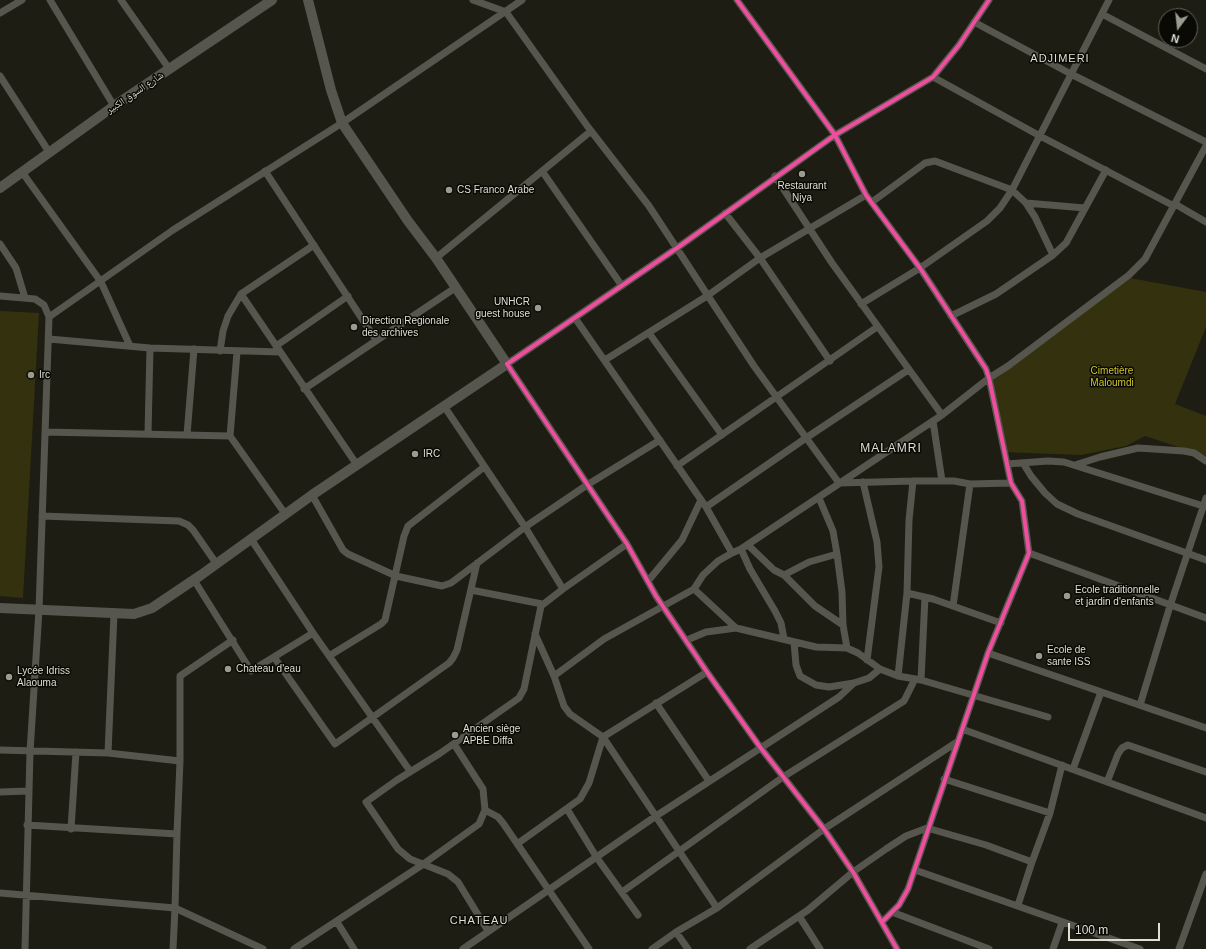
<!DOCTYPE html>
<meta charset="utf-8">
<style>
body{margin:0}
#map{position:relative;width:1206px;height:949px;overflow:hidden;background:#1e1d13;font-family:Helvetica,sans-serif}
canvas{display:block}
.north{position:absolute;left:1158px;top:8px;width:40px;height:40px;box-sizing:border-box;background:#0a0a04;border:1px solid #5f5f57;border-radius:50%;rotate:195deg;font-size:11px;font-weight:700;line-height:16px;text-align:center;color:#dfdfd4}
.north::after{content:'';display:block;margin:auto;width:14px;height:18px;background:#9b9b90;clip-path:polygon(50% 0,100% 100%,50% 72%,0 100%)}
.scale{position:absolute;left:1068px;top:923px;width:92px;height:18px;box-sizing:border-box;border:2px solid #dfdfd4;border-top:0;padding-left:5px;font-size:12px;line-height:14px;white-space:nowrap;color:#dfdfd4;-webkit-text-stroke:3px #0a0a04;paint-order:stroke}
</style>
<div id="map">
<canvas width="1206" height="949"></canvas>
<div class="north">N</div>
<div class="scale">100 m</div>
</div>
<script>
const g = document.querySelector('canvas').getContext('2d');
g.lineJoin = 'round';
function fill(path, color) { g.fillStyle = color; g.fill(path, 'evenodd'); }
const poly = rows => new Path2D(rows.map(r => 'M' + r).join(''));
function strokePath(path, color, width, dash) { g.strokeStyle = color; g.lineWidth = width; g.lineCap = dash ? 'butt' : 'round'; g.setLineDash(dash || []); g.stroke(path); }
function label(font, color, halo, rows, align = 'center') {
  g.font = font + ' Helvetica,"Noto Naskh Arabic",sans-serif'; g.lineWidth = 3; g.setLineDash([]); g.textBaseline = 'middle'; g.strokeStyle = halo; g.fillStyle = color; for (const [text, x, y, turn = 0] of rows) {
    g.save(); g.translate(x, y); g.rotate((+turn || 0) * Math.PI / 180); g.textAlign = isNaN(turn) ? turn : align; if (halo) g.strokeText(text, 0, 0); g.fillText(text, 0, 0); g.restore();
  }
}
const green = poly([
 [1130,278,1206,292,1206,327,1175,404,1206,416,1206,456,1145,436,1126,446,1081,455,1002,452,992,380],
 [0,311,39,313,23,598,0,596]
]);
const street = poly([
 [50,0,114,106],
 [121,0,170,70],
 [473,0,506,12,588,127,649,206,754,366,839,483],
 [737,0,835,135,866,195,920,268,986,369,989,378,1011,483,1022,501,1029,553,988,653,908,889,899,905,882,922],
 [0,13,22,0],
 [1102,14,1206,69],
 [974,22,1071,74,1206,142],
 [0,76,49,152],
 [933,77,1040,136,1174,206],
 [265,171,376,340],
 [542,171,622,286],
 [22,172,101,282,130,346],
 [775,176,832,263,942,415],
 [872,202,925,163,935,161,1012,190,1026,203,1035,217,1053,255],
 [1026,203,1085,208],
 [1175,204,1206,222],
 [725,213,760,258,830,361],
 [0,244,16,268,25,298],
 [436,258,591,131],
 [241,294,357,465],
 [0,296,35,299,44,305,49,317,39,610,30,752,25,949],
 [861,304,920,268,987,221,1000,208,1012,190,1109,0],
 [951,316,996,294,1053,255,1066,243,1106,170],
 [49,317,173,230,342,123,522,0],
 [575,318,706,507,732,553,741,549,750,569,775,611,781,623,784,639],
 [649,333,722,435],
 [49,339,150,348,279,352],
 [276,346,348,296],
 [220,351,223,331,228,316,241,294,314,245],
 [237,352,230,436,286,515],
 [605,360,707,296,760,258,866,195],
 [304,389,455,288],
 [444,406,525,527,563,589,541,606,524,689,519,698,439,754,397,780,366,802,398,849,410,859,448,874,458,882,488,931],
 [933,421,942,481],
 [45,432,230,436],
 [148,434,150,348],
 [187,435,194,349],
 [1023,463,1031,476,1045,493,1057,504,1078,514,1206,560],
 [1007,464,1048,461,1064,462,1206,507],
 [1075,465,1100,457,1138,448,1184,451,1194,453,1206,461],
 [677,466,877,327],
 [863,482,877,542,879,567,867,660],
 [839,483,913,481,954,481,970,484,1011,483],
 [312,495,343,550,348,554,396,576,442,586,451,583,525,527,587,485,660,440],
 [819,498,833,531,837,554,842,592,843,625,847,648],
 [706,507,806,438,908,370],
 [42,516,179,521,188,525,193,530,216,563],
 [748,545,774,570,784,575,815,606,843,625],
 [741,549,942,415,989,378,1008,366,1129,275,1145,259,1206,146],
 [1029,553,1206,618],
 [784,575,809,562,837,554],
 [194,580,251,671,313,633,251,539],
 [648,581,682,540,701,500],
 [563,589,627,544],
 [694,589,736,628],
 [471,590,542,604],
 [907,593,933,599,1001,623],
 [953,606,970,484],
 [313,633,410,771],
 [535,634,554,676,564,706,570,714,603,737,717,908],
 [687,640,706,632,736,628,816,647,847,648,858,653,880,669,898,676,921,680,1048,717],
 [794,642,796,665,800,676,816,685,829,687,854,683,869,678,880,669],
 [988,653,1206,728],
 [329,656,381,624,385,620,404,536,408,526,484,467],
 [274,657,335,744,449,663,453,658,457,650,477,563],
 [554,676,604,639,694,589,703,575,718,561,732,553],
 [898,676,907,593,909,520,913,481],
 [921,680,925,597],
 [656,703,709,781],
 [1140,705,1170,606,1206,498],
 [962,729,1206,818],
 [0,750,108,753,180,761],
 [108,753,114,614],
 [1073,769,1101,692],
 [944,779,1050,813],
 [1107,782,1118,754,1122,748,1128,745,1206,772],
 [0,792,28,791],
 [567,809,597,858,638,915],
 [485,810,498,817,503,823,589,949],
 [27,825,177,834,180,761,180,676,233,640],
 [71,829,76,752],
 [177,834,175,908,263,949],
 [517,844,580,799,589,783,603,737,707,672],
 [1032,862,1050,813,1062,765],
 [915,870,1140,949],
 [622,892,783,777,904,701,915,679],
 [0,893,175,908,173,949],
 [892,912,989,949],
 [799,916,820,949],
 [337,922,354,949],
 [676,932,688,949],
 [294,949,422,865,479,824,485,810,483,789,454,744],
 [463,949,656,816,839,697,854,683],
 [652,949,676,932,717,908,824,829,957,742],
 [750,949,808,910,853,872,886,849,906,836,927,828,986,845,1032,862,1018,905],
 [897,949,853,872,824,829,760,747,707,672,656,596,627,544,507,364,677,248,835,135,933,77,959,45,989,0],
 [1053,949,1062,923],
 [1179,949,1206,874]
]);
const secondary = poly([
 [0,188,114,106,272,0],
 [0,608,134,614,152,608,201,575,312,495,507,364,436,258,408,221,342,123,331,90,308,0]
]);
const cycleway = poly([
 [737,0,835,135,866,195,920,268,986,369,989,378,1011,483,1022,501,1029,553,988,653,908,889,899,905,882,922],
 [897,949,853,872,824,829,760,747,707,672,656,596,627,544,507,364,677,248,835,135,933,77,959,45,989,0]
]);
const markers = [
 [802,174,4,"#9b9b90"],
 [449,190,4,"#9b9b90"],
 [538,308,4,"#9b9b90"],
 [354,327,4,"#9b9b90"],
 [31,375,4,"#9b9b90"],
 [415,454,4,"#9b9b90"],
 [1067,596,4,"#9b9b90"],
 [1039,656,4,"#9b9b90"],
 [228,669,4,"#9b9b90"],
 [9,677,4,"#9b9b90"],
 [455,735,4,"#9b9b90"]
];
const streetNames = [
 ["شارع السوق الكبير",135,93,-34]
];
const poiNames = [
 ["Restaurant",802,186,"center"],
 ["Niya",802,198,"center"],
 ["CS Franco Arabe",457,190],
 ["UNHCR",530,302,"right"],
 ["guest house",530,314,"right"],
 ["Direction Regionale",362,321],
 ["des archives",362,333],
 ["Irc",39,375],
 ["IRC",423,454],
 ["Ecole traditionnelle",1075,590],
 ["et jardin d'enfants",1075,602],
 ["Ecole de",1047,650],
 ["sante ISS",1047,662],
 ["Chateau d'eau",236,669],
 ["Lycée Idriss",17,671],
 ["Alaouma",17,683],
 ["Ancien siège",463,729],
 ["APBE Diffa",463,741]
];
const parkNames = [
 ["Cimetière",1112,371],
 ["Maloumdi",1112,383]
];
const neighbourhoodNames = [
 ["ADJIMERI",1060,59],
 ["CHATEAU",479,921]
];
const quarterNames = [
 ["MALAMRI",891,449]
];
fill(green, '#34310e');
strokePath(street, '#56564e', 7);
strokePath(secondary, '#56564e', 10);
strokePath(cycleway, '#ef4d9e', 4);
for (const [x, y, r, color] of markers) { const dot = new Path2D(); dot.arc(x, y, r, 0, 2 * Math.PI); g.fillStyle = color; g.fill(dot); strokePath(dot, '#0a0a04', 1.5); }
label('10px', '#dfdfd4', '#0a0a04', streetNames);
label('10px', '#dfdfd4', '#0a0a04', poiNames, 'left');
label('10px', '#ccc430', '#0a0a04', parkNames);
g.letterSpacing = '1px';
label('11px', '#dfdfd4', '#0a0a04', neighbourhoodNames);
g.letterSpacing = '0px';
g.letterSpacing = '1px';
label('12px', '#dfdfd4', '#0a0a04', quarterNames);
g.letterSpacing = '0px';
</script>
